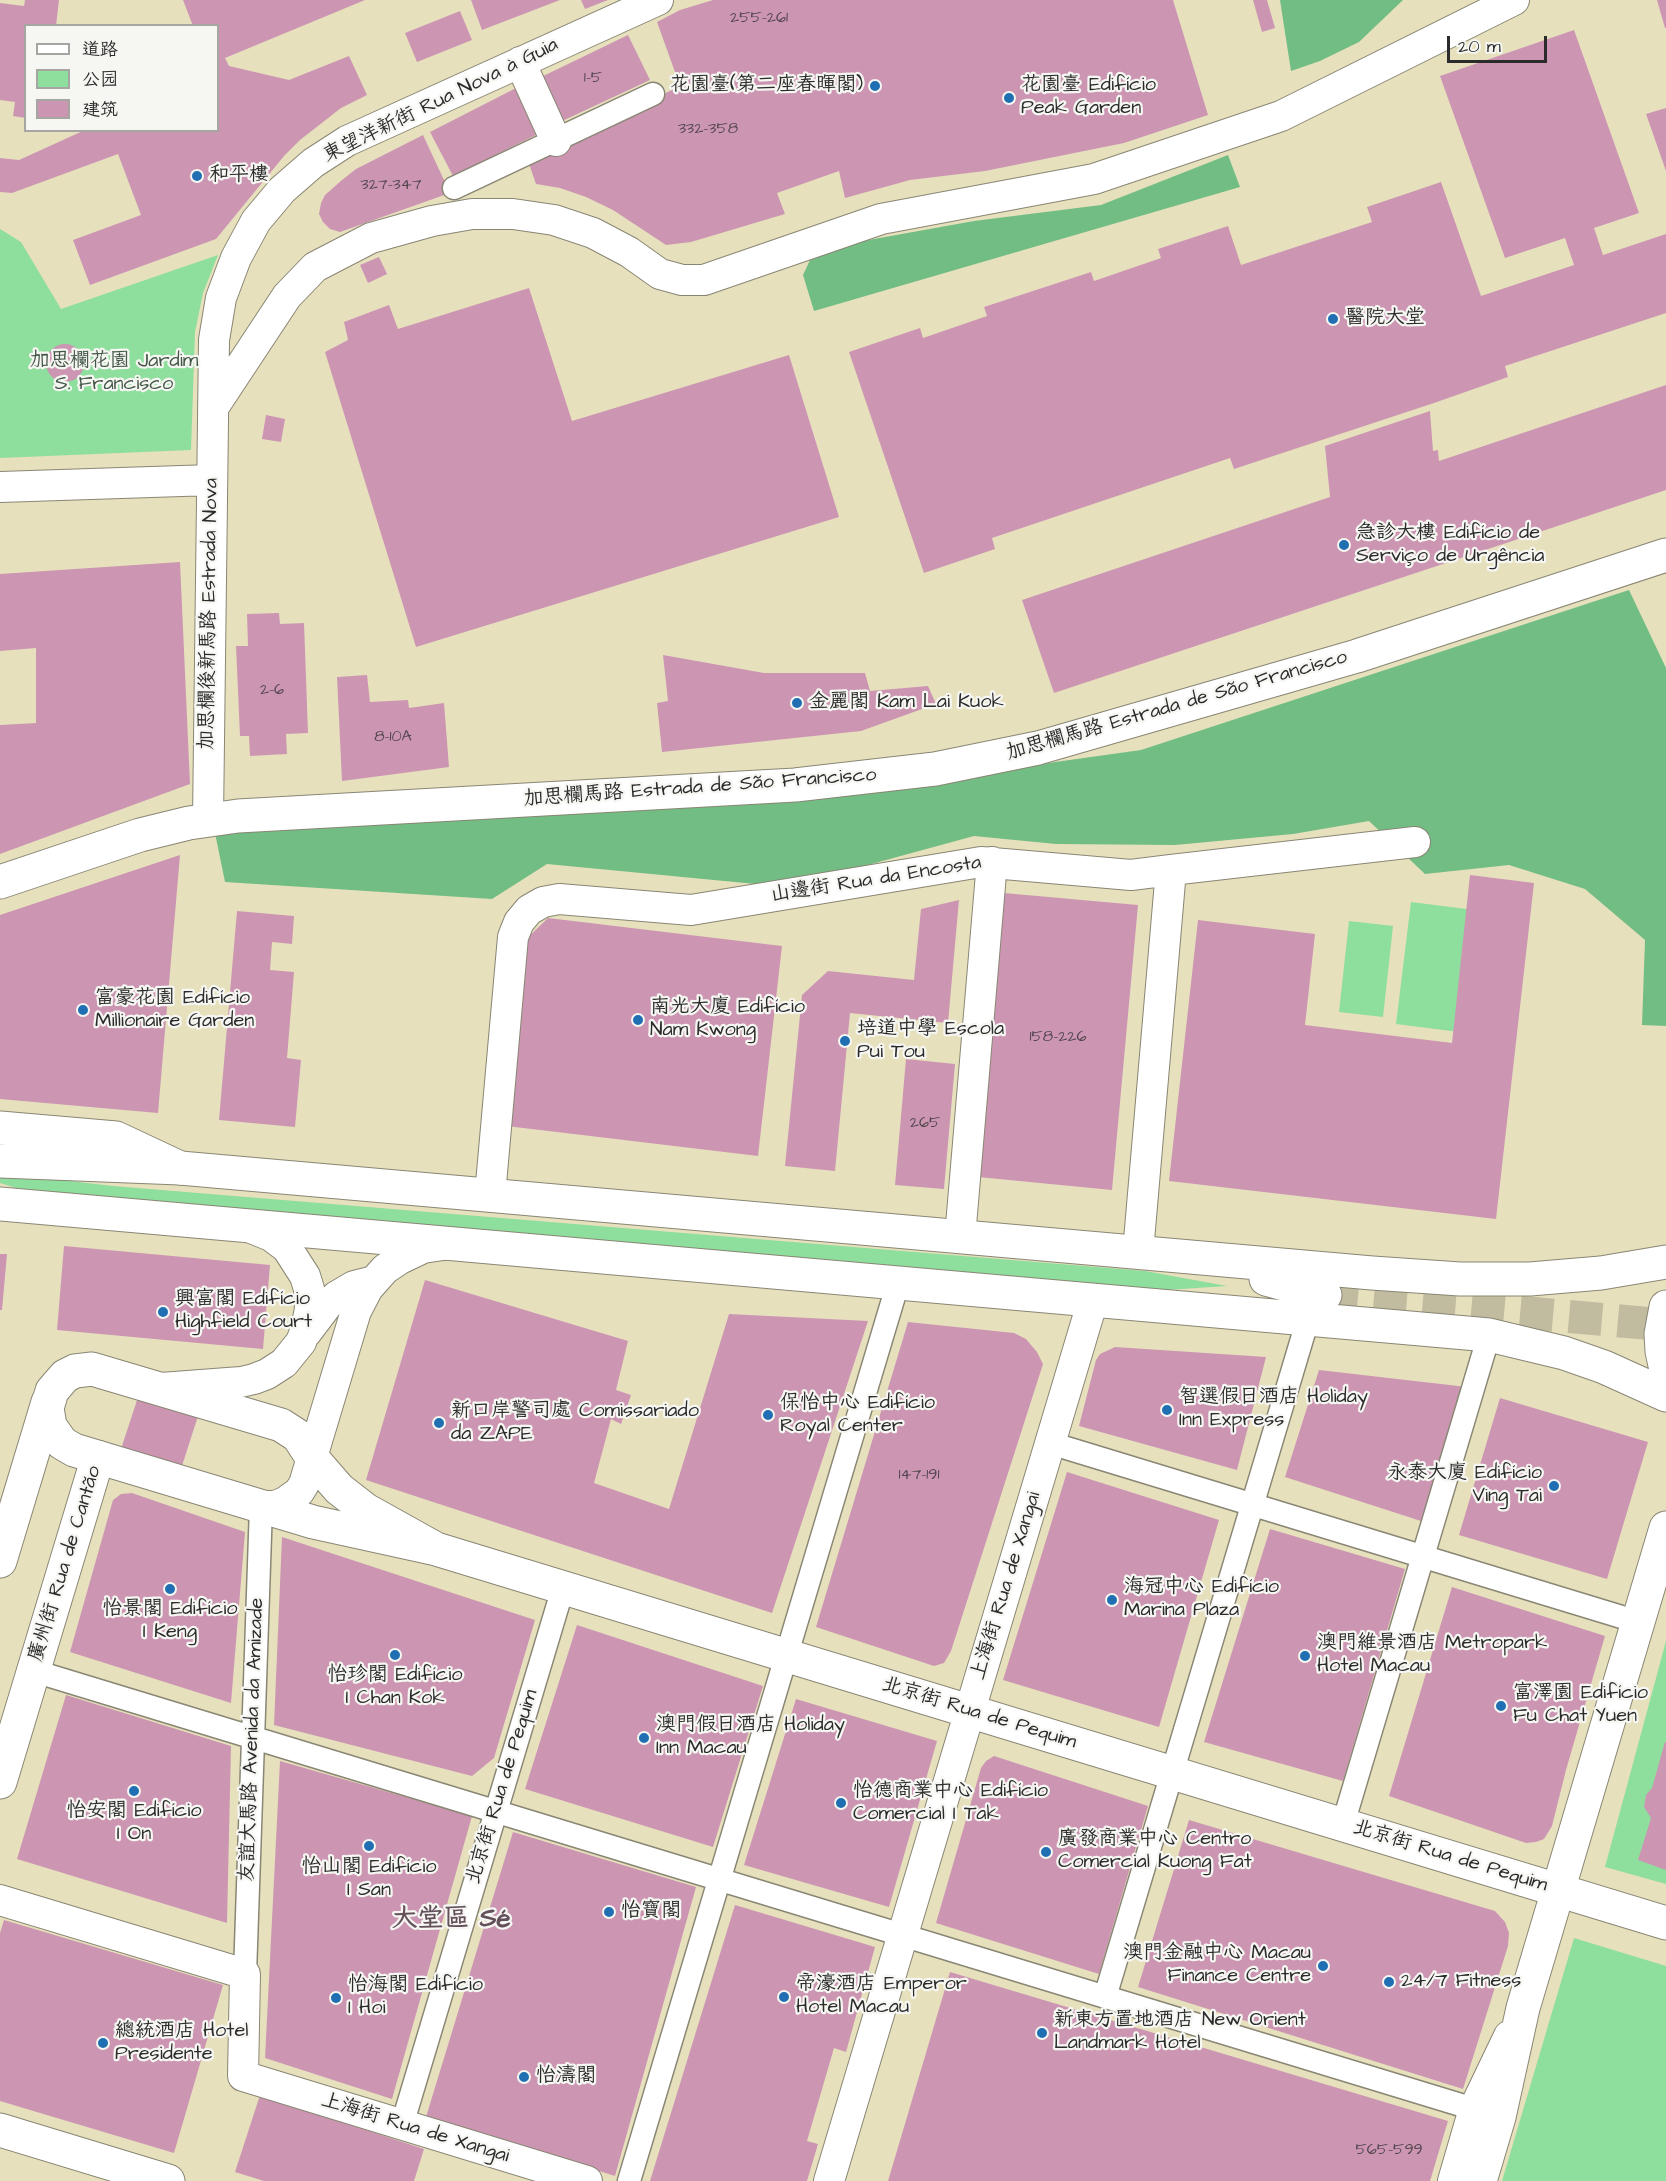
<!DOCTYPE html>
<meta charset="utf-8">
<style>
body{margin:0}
#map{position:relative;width:1666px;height:2181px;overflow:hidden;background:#e7e0bd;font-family:"Architects Daughter","LXGW WenKai TC",sans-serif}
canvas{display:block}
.legend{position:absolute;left:24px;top:24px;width:195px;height:108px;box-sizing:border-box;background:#f6f6f2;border:2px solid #a5a5a2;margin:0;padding:8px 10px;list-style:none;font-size:18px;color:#2b2b2b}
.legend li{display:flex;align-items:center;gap:12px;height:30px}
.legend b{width:30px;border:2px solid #a5a5a2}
.scale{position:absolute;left:1447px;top:36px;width:100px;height:27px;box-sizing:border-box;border:3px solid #2b2b2b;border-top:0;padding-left:8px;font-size:18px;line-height:21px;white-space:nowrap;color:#2b2b2b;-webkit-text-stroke:4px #f6f6f2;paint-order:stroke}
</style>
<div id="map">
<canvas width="1666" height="2181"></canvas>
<ul class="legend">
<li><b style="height:8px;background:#fff"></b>道路</li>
<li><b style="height:16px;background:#8ede9d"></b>公园</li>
<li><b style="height:16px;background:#cc96b3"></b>建筑</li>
</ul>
<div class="scale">20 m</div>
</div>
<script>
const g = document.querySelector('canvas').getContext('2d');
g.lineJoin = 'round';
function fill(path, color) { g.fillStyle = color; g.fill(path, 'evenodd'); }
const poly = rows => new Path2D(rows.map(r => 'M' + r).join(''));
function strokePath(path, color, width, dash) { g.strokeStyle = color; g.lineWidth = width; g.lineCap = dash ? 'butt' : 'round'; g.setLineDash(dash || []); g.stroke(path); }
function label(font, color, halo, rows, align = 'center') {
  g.font = font + ' "Architects Daughter","LXGW WenKai TC",sans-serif'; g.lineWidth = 4.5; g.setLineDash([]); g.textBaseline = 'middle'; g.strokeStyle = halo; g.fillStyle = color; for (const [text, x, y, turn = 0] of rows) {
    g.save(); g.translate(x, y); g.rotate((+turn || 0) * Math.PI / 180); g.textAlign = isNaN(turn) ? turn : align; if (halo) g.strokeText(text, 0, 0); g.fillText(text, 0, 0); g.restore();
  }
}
const green = poly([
 [0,229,21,242,61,309,218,255,203,293,195,332,191,450,0,458],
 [1411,902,1474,910,1459,1032,1396,1024],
 [1349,921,1393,926,1383,1017,1339,1012],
 [0,1173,113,1186,1145,1271,1227,1286,1136,1292,42,1196,0,1183],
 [1666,1641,1666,1884,1605,1867],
 [1574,1938,1666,1966,1666,2181,1502,2181]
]);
const forest = poly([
 [1280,0,1403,0,1359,42,1320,61,1291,71],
 [1228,155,1240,187,814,311,803,275,810,260,863,241,974,221,1101,205],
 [1629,590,1666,668,1666,1026,1642,1025,1645,940,1585,889,1509,865,1425,874,1369,821,1293,834,1175,845,1056,844,974,836,787,887,547,864,492,899,225,882,215,833,777,801,1141,750]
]);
const building = poly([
 [25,0,59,0,56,26,26,26,26,118,13,116,15,102,0,100,0,3,24,6],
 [183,0,365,0,225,58,229,66,289,80,349,56,367,95,341,108,300,140,284,156,216,239,90,285,73,240,141,215,118,154,12,193,0,192,0,158,19,160,85,130,218,130,218,26,193,26],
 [471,0,560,0,482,30],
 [581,0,608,0,585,9],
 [713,0,1173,0,1208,115,1124,143,985,171,910,180,845,198,839,171,777,193,785,214,691,242,666,245,613,210,586,197,560,188,536,184,528,161,680,86,657,22,680,10],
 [1253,0,1267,0,1275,28,1262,32],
 [1657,0,1666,0,1666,28,1665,28],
 [460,11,472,40,417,62,405,33],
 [1574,30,1639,213,1594,228,1603,255,1666,234,1666,313,1505,366,1508,377,1434,403,1234,469,1230,458,992,538,995,549,924,573,849,352,920,328,923,338,987,316,984,307,1091,272,1094,281,1161,258,1158,249,1228,226,1241,265,1372,222,1367,207,1441,182,1481,296,1574,265,1565,238,1505,258,1440,76],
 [628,35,650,80,558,123,537,79],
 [518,87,542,132,453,176,430,132],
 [1666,108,1666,171,1646,114],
 [423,135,450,193,340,232,330,229,323,222,319,214,321,203,325,195,342,180,356,169],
 [379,257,387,274,368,283,360,265],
 [529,288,572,421,789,355,839,517,416,647,325,352,348,340,344,322,389,305,398,329],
 '46 363a19 19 0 1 1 38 0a19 19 0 1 1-38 0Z',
 [1666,385,1666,490,1054,693,1022,600,1330,497,1325,446,1430,411,1433,451,1438,450,1439,461],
 [266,415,285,419,281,442,262,439],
 [180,562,190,784,0,854,0,725,36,723,36,648,0,651,0,574],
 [279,613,280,624,304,623,308,733,286,734,287,754,250,756,249,736,240,736,236,646,248,646,247,614],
 [663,655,764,673,865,673,870,691,928,686,936,704,861,731,662,752,657,703,668,701],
 [367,675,370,702,408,700,409,708,444,703,449,767,342,781,337,677],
 [180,855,158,1113,0,1099,0,915],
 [1470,875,1534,883,1496,1219,1169,1181,1198,920,1315,934,1305,1025,1452,1043],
 [1004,893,1138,905,1112,1190,978,1177],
 [959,900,948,1023,850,1013,835,1171,785,1166,802,995,828,971,914,980,921,909],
 [237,911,294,916,292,944,272,942,270,970,294,972,287,1058,301,1060,295,1127,219,1120],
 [548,918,782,946,758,1156,498,1125,519,946],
 [906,1059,955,1064,944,1189,895,1185],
 [64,1246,270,1265,263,1349,57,1330],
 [0,1254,7,1254,2,1310,0,1310],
 [425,1280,628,1341,616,1390,631,1395,621,1424,611,1419,594,1483,669,1509,729,1314,868,1321,772,1613,366,1480],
 [908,1322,1014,1333,1026,1339,1037,1352,1043,1364,951,1651,944,1663,934,1666,816,1627],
 [1115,1347,1266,1357,1237,1470,1079,1426,1096,1360,1100,1354],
 [1319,1370,1467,1387,1424,1522,1285,1477],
 [140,1391,200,1410,180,1472,120,1452],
 [1500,1398,1648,1442,1607,1579,1459,1535],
 [1067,1472,1219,1520,1159,1727,1003,1680],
 [132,1493,245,1532,231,1703,70,1652,113,1500,121,1494],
 [1270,1529,1405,1569,1343,1781,1204,1742],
 [282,1537,535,1620,494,1758,472,1776,274,1725],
 [1452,1587,1605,1636,1566,1770,1552,1826,1544,1839,1536,1842,1526,1843,1389,1796],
 [577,1625,763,1686,713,1847,525,1789],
 [66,1695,231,1746,227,1923,17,1859],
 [796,1699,937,1741,889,1907,744,1865],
 [1665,1742,1666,1742,1666,1870,1638,1860,1651,1818,1644,1807,1646,1795,1652,1788],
 [994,1756,1148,1806,1099,1974,936,1923,981,1768,986,1761],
 [280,1761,472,1816,392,2099,265,2058],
 [1189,1820,1495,1911,1505,1922,1509,1933,1508,1946,1463,2089,1138,1987],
 [513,1832,696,1887,615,2176,426,2117],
 [735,1905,875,1947,846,2052,834,2048,807,2141,818,2144,807,2181,650,2181],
 [4,1920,223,1985,174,2153,0,2101,0,1933],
 [950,1972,1448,2121,1430,2181,888,2181],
 [260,2095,424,2149,414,2181,264,2181,235,2172]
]);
const primaryTunnel = poly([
 [1325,1295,1666,1325]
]);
const pedestrian = poly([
 [454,188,653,94],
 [1050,1443,1638,1622],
 [34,1671,1474,2109],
 [1343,1824,1489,1335],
 [245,1974,261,1506],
 [1105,1997,1308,1319],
 [402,2125,563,1588],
 [629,2181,898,1283]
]);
const minor = poly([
 [520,62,556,141],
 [213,408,287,296,315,267,371,238,432,221,472,214,513,214,554,220,593,233,629,252,660,274,682,280,704,280,881,219,1094,179,1281,116,1514,0],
 [0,487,212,480],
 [208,820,214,340,221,298,236,258,256,221,282,190,313,163,347,141,658,0],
 [1171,870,1415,842],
 [490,1195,513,937,519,922,529,910,543,902,559,899,691,910,981,862,1131,875,1171,870,1138,1252],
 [960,1237,992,862],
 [306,1333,328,1304,337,1296,354,1286,374,1281],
 [161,1388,241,1382,254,1379,267,1374,284,1363,301,1342,306,1329,310,1309,309,1289,305,1276,287,1248,271,1236,249,1227],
 [261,1506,275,1506,285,1502,299,1492,304,1484,356,1311,368,1288,385,1269,400,1259,423,1248,443,1245],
 [0,1900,245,1974,243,2076,587,2181],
 [829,2181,1093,1300],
 [1453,2181,1474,2109,1509,2036]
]);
const tertiary = poly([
 [0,882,140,835,189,823,238,816,795,785,935,769,1038,748,1357,656,1666,555],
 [0,1128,116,1138,180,1168],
 [436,1549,366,1510,339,1489,313,1459,298,1436,281,1425,92,1369,75,1371,65,1376,52,1391,47,1408,50,1426,62,1443,74,1450,313,1522,436,1549,1666,1923],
 [0,1561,48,1402],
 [0,1782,98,1457]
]);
const secondary = poly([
 [1480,2181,1499,2117,1523,2008,1666,1528]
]);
const primary = poly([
 [0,1161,180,1168,1372,1273,1460,1279,1530,1279,1601,1273,1666,1262],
 [0,1204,1489,1335,1564,1353,1604,1367,1666,1395],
 [1266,1279,1325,1295],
 [1666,1307,1661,1334,1662,1351,1666,1370],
 [0,2130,168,2181]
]);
const markers = [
 [875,86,6,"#1f6fb2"],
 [1009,98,6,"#1f6fb2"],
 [197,176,6,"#1f6fb2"],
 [1333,319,6,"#1f6fb2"],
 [1344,545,6,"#1f6fb2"],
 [797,703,6,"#1f6fb2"],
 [83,1010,6,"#1f6fb2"],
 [638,1020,6,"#1f6fb2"],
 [845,1041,6,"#1f6fb2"],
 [163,1312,6,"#1f6fb2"],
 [1167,1410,6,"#1f6fb2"],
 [768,1415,6,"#1f6fb2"],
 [439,1423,6,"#1f6fb2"],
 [1554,1486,6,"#1f6fb2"],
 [170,1589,6,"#1f6fb2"],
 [1112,1600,6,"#1f6fb2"],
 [395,1655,6,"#1f6fb2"],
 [1305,1656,6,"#1f6fb2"],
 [1501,1706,6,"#1f6fb2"],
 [644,1738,6,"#1f6fb2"],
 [134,1791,6,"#1f6fb2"],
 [841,1803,6,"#1f6fb2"],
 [369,1846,6,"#1f6fb2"],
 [1046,1852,6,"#1f6fb2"],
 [609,1912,6,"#1f6fb2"],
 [1323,1966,6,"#1f6fb2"],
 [1389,1982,6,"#1f6fb2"],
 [784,1997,6,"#1f6fb2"],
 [336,1998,6,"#1f6fb2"],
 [1042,2033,6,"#1f6fb2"],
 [103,2043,6,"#1f6fb2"],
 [524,2077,6,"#1f6fb2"]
];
const numberNames = [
 ["255-261",759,19],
 ["1-5",593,79],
 ["332-358",708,130],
 ["327-347",391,186],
 ["2-6",272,691],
 ["8-10A",393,738],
 ["158-226",1058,1038],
 ["265",925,1124],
 ["147-191",919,1476],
 ["565-599",1389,2151]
];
const poiNames = [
 ["花園臺(第二座春暉閣)",863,86,"right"],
 ["花園臺 Edifício",1021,86],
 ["Peak Garden",1021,109],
 ["和平樓",209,176],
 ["醫院大堂",1345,319],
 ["急診大樓 Edifício de",1356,534],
 ["Serviço de Urgência",1356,557],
 ["金麗閣 Kam Lai Kuok",809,703],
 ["富豪花園 Edifício",95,999],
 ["Millionaire Garden",95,1022],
 ["南光大廈 Edifício",650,1008],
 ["Nam Kwong",650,1031],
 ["培道中學 Escola",857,1030],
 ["Pui Tou",857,1053],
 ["興富閣 Edifício",175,1300],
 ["Highfield Court",175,1323],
 ["智選假日酒店 Holiday",1179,1398],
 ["Inn Express",1179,1421],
 ["保怡中心 Edifício",780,1404],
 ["Royal Center",780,1427],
 ["新口岸警司處 Comissariado",451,1412],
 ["da ZAPE",451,1435],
 ["永泰大廈 Edifício",1542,1474,"right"],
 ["Ving Tai",1542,1497,"right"],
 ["海冠中心 Edifício",1124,1588],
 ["Marina Plaza",1124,1611],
 ["怡景閣 Edifício",170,1610,"center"],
 ["I Keng",170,1633,"center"],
 ["澳門維景酒店 Metropark",1317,1644],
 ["Hotel Macau",1317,1667],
 ["怡珍閣 Edifício",395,1676,"center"],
 ["I Chan Kok",395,1699,"center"],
 ["富澤園 Edifício",1513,1694],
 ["Fu Chat Yuen",1513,1717],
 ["澳門假日酒店 Holiday",656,1726],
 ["Inn Macau",656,1749],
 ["怡德商業中心 Edifício",853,1792],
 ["Comercial I Tak",853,1815],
 ["怡安閣 Edifício",134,1812,"center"],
 ["I On",134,1835,"center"],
 ["廣發商業中心 Centro",1058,1840],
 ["Comercial Kuong Fat",1058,1863],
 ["怡山閣 Edifício",369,1868,"center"],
 ["I San",369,1891,"center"],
 ["怡寶閣",621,1912],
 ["澳門金融中心 Macau",1311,1954,"right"],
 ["Finance Centre",1311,1977,"right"],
 ["24/7 Fitness",1401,1982],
 ["帝濠酒店 Emperor",796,1985],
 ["Hotel Macau",796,2008],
 ["怡海閣 Edifício",348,1986],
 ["I Hoi",348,2009],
 ["新東方置地酒店 New Orient",1054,2021],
 ["Landmark Hotel",1054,2044],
 ["總統酒店 Hotel",115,2032],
 ["Presidente",115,2055],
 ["怡濤閣",536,2077]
];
const streetNames = [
 ["東望洋新街 Rua Nova à Guia",441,101,-26],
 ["加思欄後新馬路 Estrada Nova",210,614,-89],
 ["加思欄馬路 Estrada de São Francisco",1177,706,-16],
 ["加思欄馬路 Estrada de São Francisco",700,788,-4],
 ["山邊街 Rua da Encosta",876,880,-9],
 ["廣州街 Rua de Cantão",66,1564,-73],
 ["上海街 Rua de Xangai",1007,1586,-73],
 ["北京街 Rua de Pequim",979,1714,17],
 ["友誼大馬路 Avenida da Amizade",253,1740,-88],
 ["北京街 Rua de Pequim",503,1787,-73],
 ["北京街 Rua de Pequim",1450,1857,17],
 ["上海街 Rua de Xangai",415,2129,17]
];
const parkNames = [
 ["加思欄花園 Jardim",114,362],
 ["S. Francisco",114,385]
];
const districtNames = [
 ["大堂區 Sé",451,1921]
];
fill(green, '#8ede9d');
fill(forest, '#72bd84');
fill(building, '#cc96b3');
strokePath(primaryTunnel, '#c1bca0', 33, [33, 16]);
strokePath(pedestrian, '#898674', 25);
strokePath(minor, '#898674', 32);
strokePath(tertiary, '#898674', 35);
strokePath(secondary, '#898674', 35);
strokePath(primary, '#898674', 35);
strokePath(pedestrian, '#fff', 22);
strokePath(minor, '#fff', 30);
strokePath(tertiary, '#fff', 33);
strokePath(secondary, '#fff', 33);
strokePath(primary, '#fff', 33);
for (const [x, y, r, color] of markers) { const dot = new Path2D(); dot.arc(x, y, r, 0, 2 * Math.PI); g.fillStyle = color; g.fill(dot); strokePath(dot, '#f6f6f2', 2); }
label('16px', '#53464d', null, numberNames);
label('20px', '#2b2b2b', '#f6f6f2', poiNames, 'left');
label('20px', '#2b2b2b', '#f6f6f2', streetNames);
label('20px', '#445848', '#f6f6f2', parkNames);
label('bold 26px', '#63505b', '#f6f6f2', districtNames);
</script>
